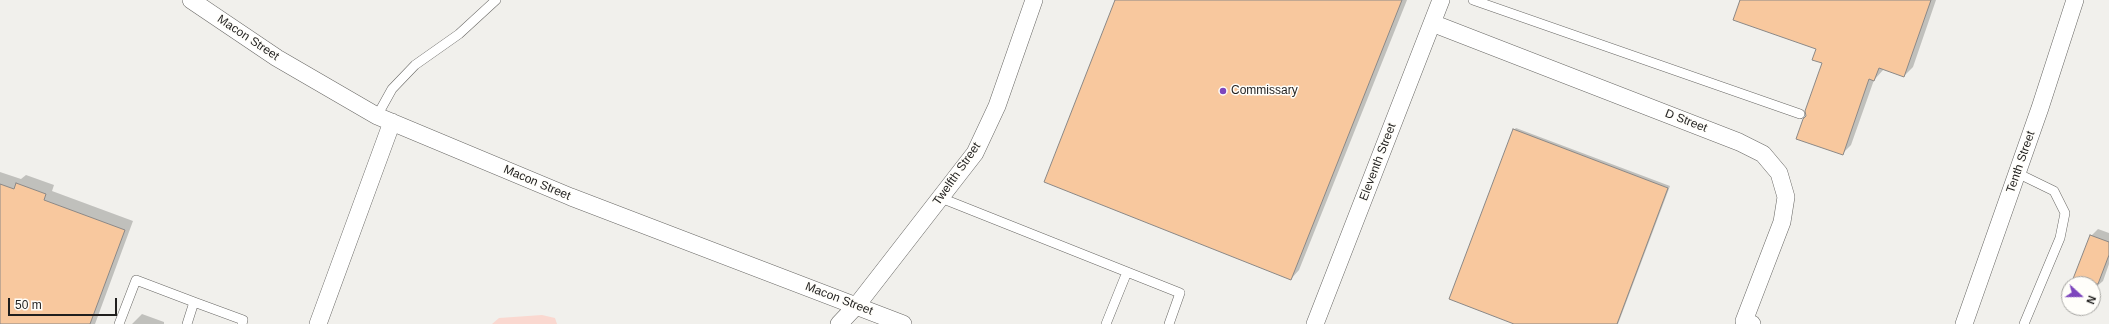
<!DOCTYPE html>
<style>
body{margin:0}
#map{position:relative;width:2109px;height:324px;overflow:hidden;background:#f1f0ec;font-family:Arial,sans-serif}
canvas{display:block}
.north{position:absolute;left:2061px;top:276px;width:40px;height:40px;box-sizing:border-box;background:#fffefa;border:1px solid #a6a5a2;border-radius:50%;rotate:111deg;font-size:11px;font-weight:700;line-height:16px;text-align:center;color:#201f1e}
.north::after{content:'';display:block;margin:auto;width:14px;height:18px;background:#7d46bd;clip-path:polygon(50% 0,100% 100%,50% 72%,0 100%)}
.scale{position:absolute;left:8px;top:298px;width:109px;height:18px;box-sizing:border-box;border:2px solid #201f1e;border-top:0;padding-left:5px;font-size:12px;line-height:14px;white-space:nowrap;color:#201f1e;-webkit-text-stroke:3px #fffefa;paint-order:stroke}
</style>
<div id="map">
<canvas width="2109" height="324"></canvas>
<div class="north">N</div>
<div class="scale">50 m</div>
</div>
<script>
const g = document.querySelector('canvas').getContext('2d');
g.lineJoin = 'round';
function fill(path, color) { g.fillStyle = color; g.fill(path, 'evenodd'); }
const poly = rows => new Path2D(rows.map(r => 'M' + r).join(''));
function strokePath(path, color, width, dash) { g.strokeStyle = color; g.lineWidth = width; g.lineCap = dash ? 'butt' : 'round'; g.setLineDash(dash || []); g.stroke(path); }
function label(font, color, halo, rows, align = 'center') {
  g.font = font + ' Arial,sans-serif'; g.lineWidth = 3; g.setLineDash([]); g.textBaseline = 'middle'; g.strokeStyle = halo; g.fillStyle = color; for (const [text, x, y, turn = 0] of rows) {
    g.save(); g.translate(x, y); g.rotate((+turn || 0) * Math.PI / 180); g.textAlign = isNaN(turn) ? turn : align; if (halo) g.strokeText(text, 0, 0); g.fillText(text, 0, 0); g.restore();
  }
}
const green = poly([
 [542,315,555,318,557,324,492,324,499,318]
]);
const shadow = poly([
 [1116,0,1407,0,1299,270,1291,279],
 [1741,0,1936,0,1913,67,1904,76,1884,69,1874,80,1851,145,1843,153,1807,116,1823,63,1817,48],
 [1516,128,1670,186,1618,324,1517,324,1514,130],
 [0,172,21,179,26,175,54,185,52,191,133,221,95,324,0,324],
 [2098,229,2109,233,2109,264,2103,281,2095,288,2093,287,2093,284,2073,284,2091,236],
 [142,314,164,322,164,324,132,324]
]);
const building = poly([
 [1115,0,1402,0,1291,280,1044,182,1115,0],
 [1740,0,1931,0,1904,77,1879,68,1874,81,1869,79,1843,155,1796,139,1803,119,1806,116,1805,111,1822,63,1812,60,1816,49,1733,20,1740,0],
 [1513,129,1668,188,1617,324,1514,324,1449,299,1513,129],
 [16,183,46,194,44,200,125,230,90,324,0,324,0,184,14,189,16,183],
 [2090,235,2109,242,2109,255,2098,284,2071,284,2090,235]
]);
const service = poly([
 [1473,0,1800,114],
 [377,116,392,89,415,65,459,34,496,0],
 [2017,173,2054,191,2065,213,2060,238,2024,324],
 [941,198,1180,293,1169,324],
 [119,324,136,280,194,302],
 [187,324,194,302,243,320,242,324],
 [1106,324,1127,272]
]);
const minor = poly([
 [191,0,277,58,377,116,571,197,903,324],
 [1432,23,1739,142,1763,154,1779,173,1786,197,1782,222,1744,321,1752,324],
 [318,324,392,122],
 [839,324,857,305,975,153,997,106,1034,0],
 [1315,324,1441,0],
 [1964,324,2040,108,2075,0]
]);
const markers = [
 [1223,91,4,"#7d46bd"]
];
const streetNames = [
 ["Macon Street",248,38,34],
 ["D Street",1686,121,21],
 ["Eleventh Street",1378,162,-69],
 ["Tenth Street",2021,162,-71],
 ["Twelfth Street",957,174,-55],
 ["Macon Street",537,183,23],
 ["Macon Street",839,299,21]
];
const poiNames = [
 ["Commissary",1231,91]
];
fill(green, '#fad8d0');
fill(shadow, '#0003');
fill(building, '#f8c89e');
strokePath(building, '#8b8886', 1);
strokePath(service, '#686764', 10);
strokePath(minor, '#686764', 18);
strokePath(service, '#fff', 9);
strokePath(minor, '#fff', 17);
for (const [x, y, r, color] of markers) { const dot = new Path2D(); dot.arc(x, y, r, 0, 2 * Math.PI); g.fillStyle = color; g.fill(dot); strokePath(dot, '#fffefa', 1.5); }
label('12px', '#201f1e', '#fffefa', streetNames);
label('12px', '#201f1e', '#fffefa', poiNames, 'left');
</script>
